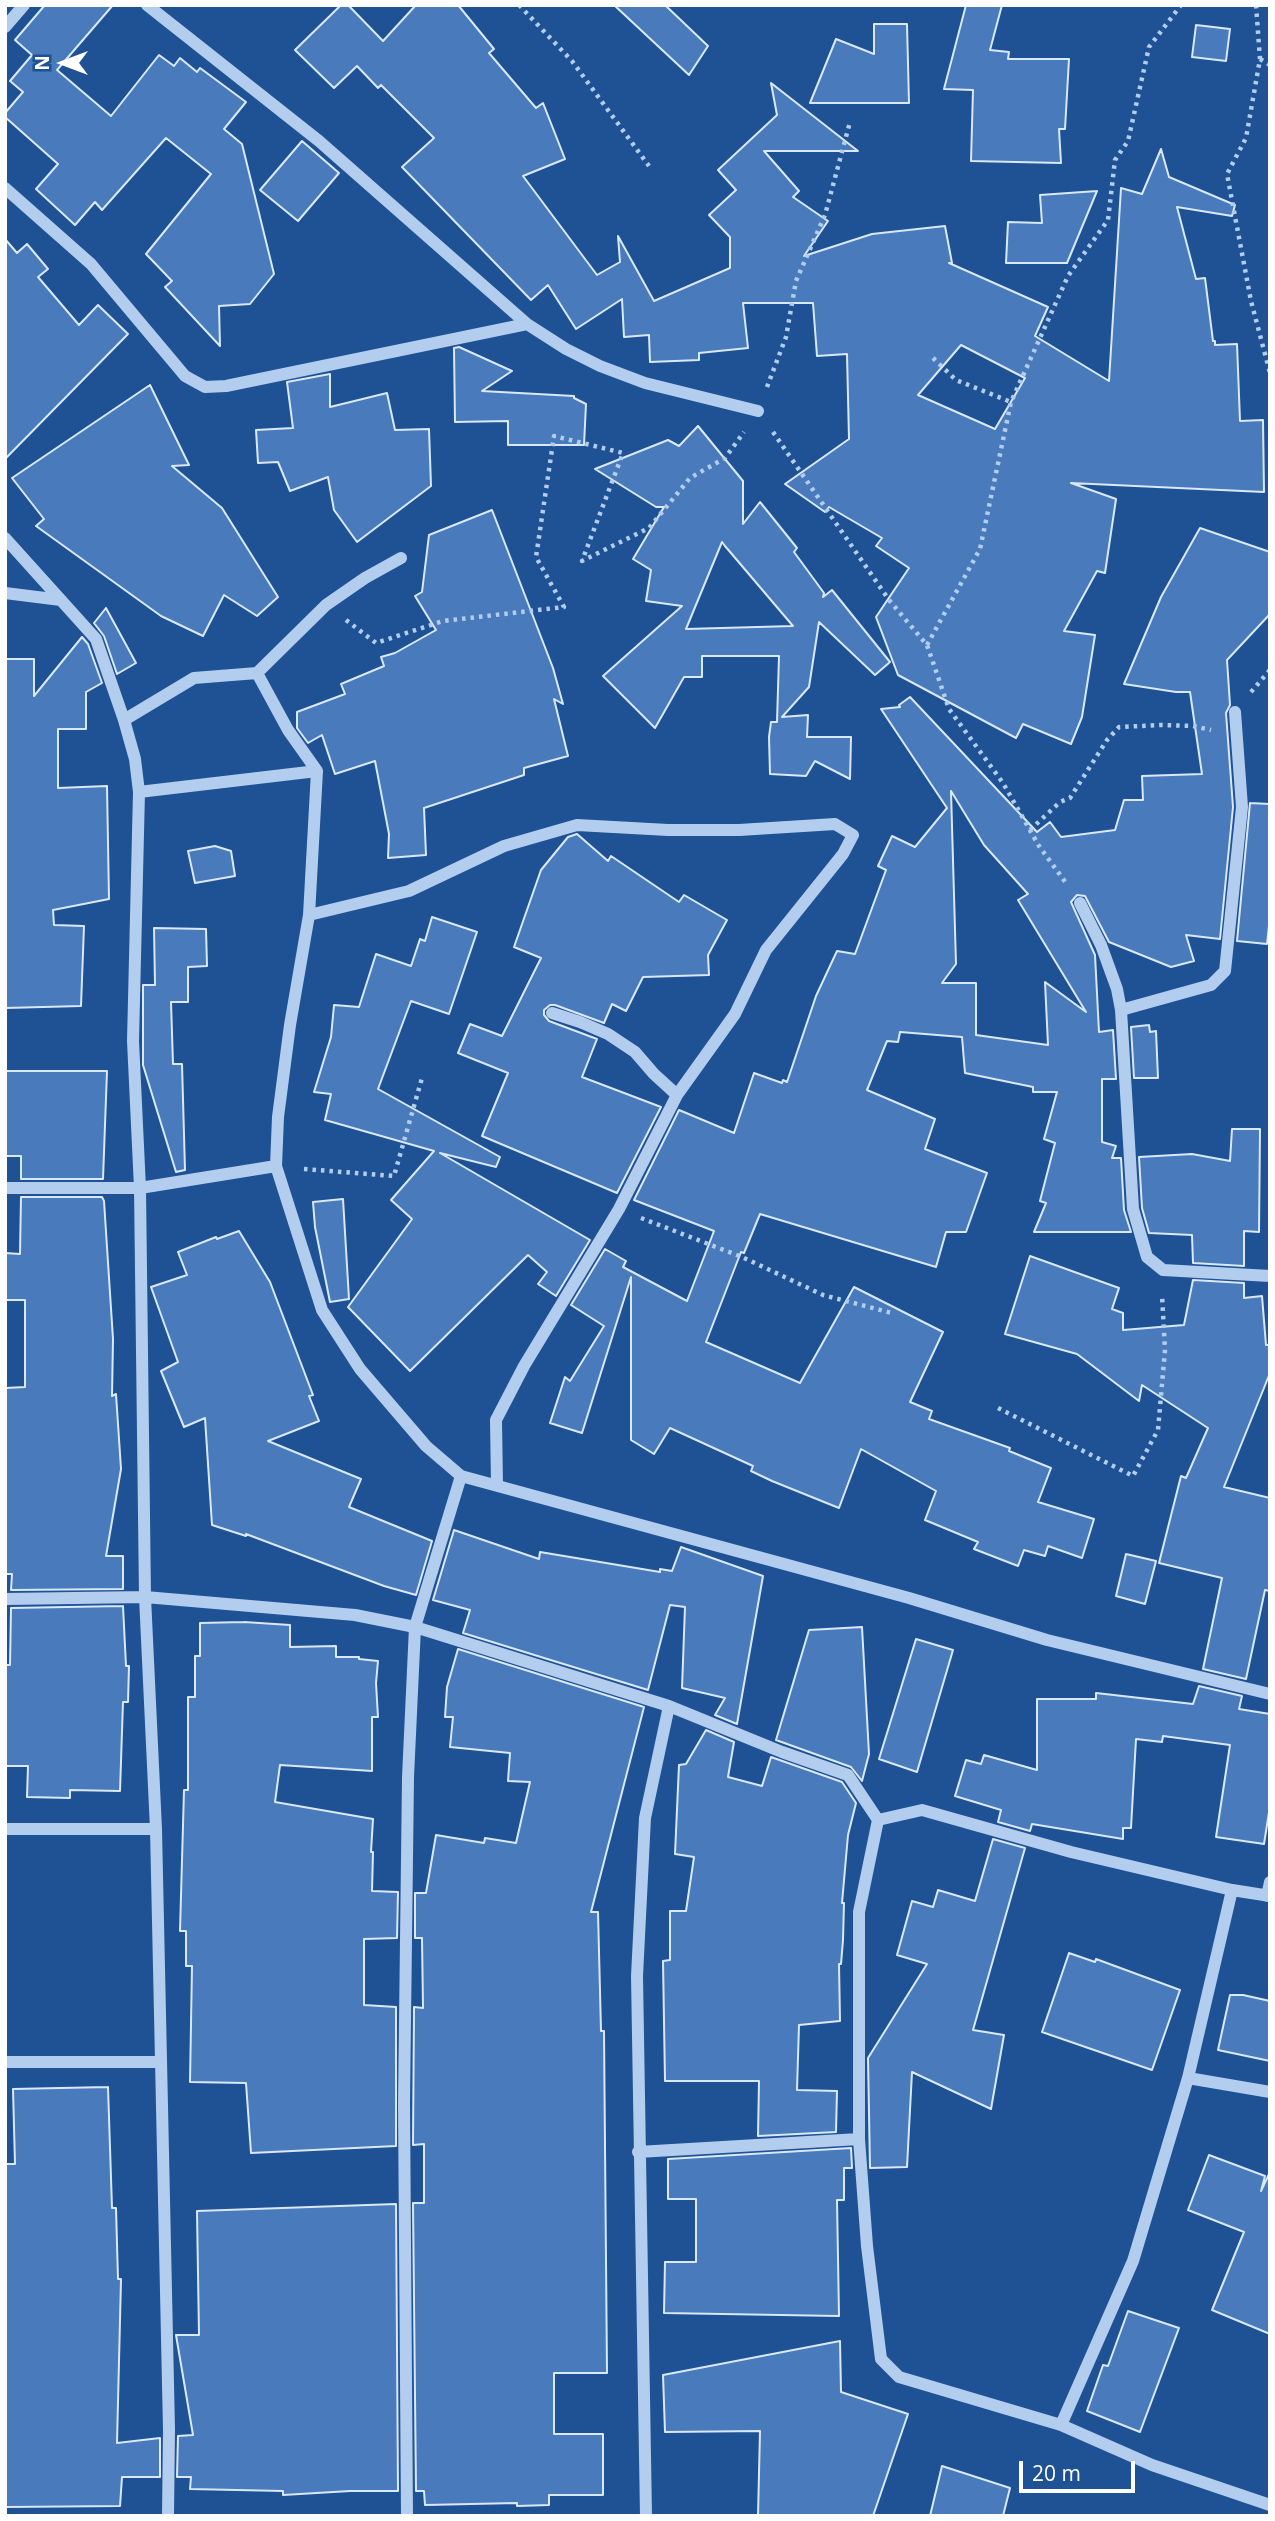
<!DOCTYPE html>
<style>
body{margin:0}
#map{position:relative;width:1275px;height:2521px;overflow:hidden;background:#1f5195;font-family:"Open Sans",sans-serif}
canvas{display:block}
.frame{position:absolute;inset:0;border:7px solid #fff;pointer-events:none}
.north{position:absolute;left:28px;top:28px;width:70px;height:70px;-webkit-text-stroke:5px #1f5195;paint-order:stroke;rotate:270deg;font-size:19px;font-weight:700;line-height:28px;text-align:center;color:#fff}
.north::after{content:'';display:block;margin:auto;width:24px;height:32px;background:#fff;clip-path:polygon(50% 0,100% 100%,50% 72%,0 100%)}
.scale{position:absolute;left:1019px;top:2461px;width:116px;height:32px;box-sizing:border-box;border:4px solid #fff;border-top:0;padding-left:9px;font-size:21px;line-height:24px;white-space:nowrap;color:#fff;-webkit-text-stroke:5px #1f5195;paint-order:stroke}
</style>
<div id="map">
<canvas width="1275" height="2521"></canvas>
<div class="frame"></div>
<div class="north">N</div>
<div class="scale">20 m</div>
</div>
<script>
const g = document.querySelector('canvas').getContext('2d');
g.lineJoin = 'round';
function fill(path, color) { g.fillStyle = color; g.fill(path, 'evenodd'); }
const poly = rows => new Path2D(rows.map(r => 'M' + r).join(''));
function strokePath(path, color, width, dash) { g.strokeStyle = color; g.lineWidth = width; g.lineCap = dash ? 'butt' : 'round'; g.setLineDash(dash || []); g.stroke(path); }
const building = poly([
 [45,5,113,5,57,70,111,116,159,55,174,66,180,58,197,72,200,68,246,102,224,129,242,144,274,274,250,304,219,306,220,346,165,287,172,281,146,254,211,174,166,138,102,210,95,202,75,225,36,189,58,164,5,117,5,113,23,92,10,81,32,55,15,40,45,5],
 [341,5,348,5,383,41,416,5,458,5,494,49,489,53,536,108,543,103,565,159,523,176,597,275,620,262,618,236,654,301,730,268,730,237,709,215,736,190,718,170,777,115,771,83,858,151,764,151,799,191,793,197,828,221,804,256,872,234,945,226,952,263,949,263,1048,307,1035,336,1109,381,1121,188,1142,194,1161,149,1169,177,1235,205,1232,216,1177,207,1196,279,1205,278,1213,341,1215,341,1215,345,1237,344,1240,421,1263,420,1264,492,1071,483,1116,499,1105,573,1097,571,1064,631,1095,635,1082,717,1071,744,1023,724,1016,738,898,675,876,617,909,568,876,546,882,538,829,507,825,512,785,484,849,439,847,354,817,356,813,303,743,303,748,348,699,353,699,360,650,362,649,335,624,337,622,299,576,329,548,285,531,300,402,167,434,138,381,85,378,88,357,66,334,88,295,50,341,5],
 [961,345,1025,378,995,429,918,395,961,345],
 [614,5,665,5,708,46,689,75,614,5],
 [966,5,1002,5,990,50,1009,52,1008,59,1069,59,1065,129,1059,129,1061,163,971,161,973,90,944,89,966,5],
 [874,24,907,24,909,103,810,103,836,39,874,54,874,24],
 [1196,25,1230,29,1226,61,1192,57,1196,25],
 [302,141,339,173,298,221,260,190,302,141],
 [1097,191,1067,263,1006,263,1008,222,1042,223,1040,195,1097,191],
 [5,239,17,253,27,244,48,269,38,277,79,325,98,305,128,334,5,459,5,239],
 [459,347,512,371,482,391,574,396,574,398,586,404,584,445,508,445,508,421,455,422,454,348,459,347],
 [330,374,330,407,387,393,395,430,429,429,431,486,357,542,334,510,328,477,290,491,278,462,258,463,256,430,293,428,287,382,330,374],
 [150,385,189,465,172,466,222,508,278,597,257,616,224,595,203,636,161,616,36,526,44,519,12,478,150,385],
 [698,426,743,481,743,524,760,502,797,548,794,552,824,593,823,597,832,590,890,662,875,675,819,622,809,687,782,717,808,715,807,737,851,737,850,779,815,761,806,776,770,774,769,737,771,722,777,722,779,656,702,656,702,677,684,677,655,728,603,676,682,606,646,601,651,570,633,559,664,507,656,507,595,469,668,440,679,446,698,426],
 [722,542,725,546,793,626,686,629,722,542],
 [492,510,553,668,563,704,554,699,568,756,524,768,524,775,424,808,426,855,388,858,389,834,375,761,335,774,322,735,308,743,297,728,297,712,345,694,341,684,384,666,381,657,395,653,436,630,415,596,422,592,429,535,492,510],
 [1200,528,1270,552,1270,614,1227,660,1230,705,1226,713,1233,807,1220,939,1186,935,1194,961,1171,967,1109,942,1085,896,1077,895,1071,902,1095,955,1099,1032,1113,1030,1116,1079,1102,1079,1102,1142,1116,1146,1112,1158,1121,1158,1124,1210,1131,1232,1034,1232,1046,1203,1040,1201,1055,1143,1044,1139,1057,1092,1033,1092,1033,1087,965,1073,962,1037,900,1032,898,1042,887,1041,867,1090,935,1119,925,1149,987,1173,966,1232,946,1232,936,1267,760,1214,744,1253,741,1252,706,1342,800,1383,854,1287,943,1332,910,1402,932,1411,929,1419,1010,1448,1009,1451,1051,1468,1038,1502,1094,1519,1082,1558,1048,1546,1045,1556,1024,1550,1018,1566,974,1549,978,1542,925,1520,936,1491,861,1449,839,1508,772,1481,751,1471,753,1466,670,1428,654,1454,631,1440,631,1277,582,1433,550,1423,565,1377,570,1381,604,1326,571,1305,605,1249,626,1261,623,1267,687,1301,714,1231,634,1200,679,1110,734,1133,754,1073,782,1083,783,1080,787,1082,816,996,837,951,855,954,886,870,878,866,892,836,915,847,947,808,881,709,900,707,899,705,910,697,1037,832,1050,822,1061,837,1115,830,1124,800,1143,800,1142,776,1202,774,1190,692,1176,692,1124,684,1161,597,1200,528],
 [951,791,984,845,1028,894,1018,900,1086,1012,1045,982,1048,1045,976,1035,976,983,942,983,956,964,951,791],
 [106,608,136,663,117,674,104,636,94,623,106,608],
 [82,637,88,644,102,683,86,692,86,729,58,729,58,788,107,786,109,899,53,910,54,925,84,926,81,1006,5,1008,5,659,34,659,34,696,82,637],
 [1250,803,1270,804,1270,916,1267,944,1237,941,1250,803],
 [577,834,608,861,611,856,679,902,684,895,727,920,708,955,709,975,643,977,626,1011,612,1004,604,1023,555,1005,550,1005,544,1010,544,1015,549,1021,597,1039,582,1077,661,1107,617,1193,482,1136,508,1073,458,1053,470,1024,502,1036,541,958,514,947,541,870,568,837,577,834],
 [215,846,231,851,235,876,195,883,188,851,215,846],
 [432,917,477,932,449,1014,411,1001,378,1089,500,1157,496,1167,440,1153,590,1240,556,1296,538,1284,547,1272,528,1255,410,1371,348,1307,412,1219,391,1200,434,1151,325,1120,331,1094,314,1092,331,1037,334,1005,359,1007,376,954,411,966,420,939,425,941,432,917],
 [154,928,206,929,207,966,188,967,188,1002,171,1002,173,1064,182,1064,185,1170,176,1172,143,1065,143,985,155,985,154,928],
 [1149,1025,1150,1032,1156,1031,1158,1078,1134,1078,1131,1027,1149,1025],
 [5,1071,107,1071,103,1179,21,1179,21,1156,5,1156,5,1071],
 [1232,1129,1260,1129,1259,1232,1244,1231,1244,1266,1193,1263,1192,1235,1149,1233,1142,1208,1139,1157,1192,1154,1230,1161,1232,1129],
 [21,1197,102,1197,104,1201,113,1339,112,1396,116,1394,121,1469,106,1556,123,1556,123,1589,11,1590,12,1574,5,1574,5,1388,25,1387,25,1300,5,1300,5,1253,20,1254,21,1197],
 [343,1199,349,1299,330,1302,315,1227,313,1202,343,1199],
 [239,1231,270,1282,313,1395,309,1396,319,1421,268,1441,361,1479,349,1507,432,1541,416,1595,384,1586,246,1534,246,1536,212,1525,205,1418,184,1427,161,1371,178,1362,151,1287,187,1275,178,1252,216,1237,217,1239,239,1231],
 [1030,1256,1119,1288,1112,1309,1123,1313,1123,1330,1184,1325,1193,1280,1244,1283,1244,1298,1262,1296,1266,1345,1270,1345,1270,1373,1224,1487,1270,1498,1270,1591,1265,1590,1246,1679,1203,1669,1222,1578,1159,1563,1181,1476,1186,1478,1208,1428,1142,1385,1139,1401,1077,1354,1005,1334,1030,1256],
 [454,1530,539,1559,540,1552,660,1572,660,1569,672,1571,681,1547,763,1576,737,1724,715,1715,725,1698,682,1688,685,1607,670,1605,648,1690,463,1633,470,1610,433,1600,454,1530],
 [1126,1554,1156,1561,1145,1604,1116,1596,1126,1554],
 [123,1606,126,1666,129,1666,128,1702,123,1702,120,1791,70,1790,70,1798,27,1797,28,1766,6,1766,5,1665,10,1665,11,1608,123,1606],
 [244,1622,290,1625,290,1647,336,1646,336,1657,359,1657,359,1659,378,1661,376,1683,378,1717,372,1717,372,1771,280,1765,275,1802,373,1819,371,1852,373,1852,372,1891,398,1892,397,1938,364,1939,364,2005,396,2007,396,2146,251,2153,246,2083,190,2082,192,1966,186,1966,186,1931,180,1931,184,1790,188,1790,188,1697,195,1697,195,1656,200,1656,200,1623,244,1622],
 [862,1627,869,1754,862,1781,851,1767,776,1740,809,1630,862,1627],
 [916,1639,953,1650,917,1772,879,1759,916,1639],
 [458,1649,644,1707,591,1912,598,1912,601,2031,604,2031,607,2373,554,2373,554,2434,603,2434,603,2495,549,2495,549,2505,517,2506,517,2503,425,2505,424,2491,416,2491,413,2203,424,2203,424,2144,413,2145,414,2007,423,2008,422,1938,415,1938,415,1893,426,1893,436,1835,484,1843,485,1838,516,1843,530,1782,508,1781,510,1753,450,1747,453,1717,445,1717,447,1687,458,1649],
 [1199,1686,1242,1696,1239,1709,1270,1714,1270,1806,1264,1844,1216,1837,1230,1745,1163,1736,1162,1742,1136,1739,1131,1828,1123,1828,1123,1839,1032,1824,1030,1831,998,1822,1001,1810,955,1796,966,1760,981,1764,984,1755,1037,1770,1037,1699,1096,1699,1096,1693,1193,1704,1199,1686],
 [706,1730,734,1742,728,1777,762,1786,771,1757,842,1782,856,1803,848,1835,842,1903,844,1903,843,1940,841,1964,839,1964,840,2021,799,2025,797,2090,837,2091,836,2132,758,2136,759,2081,665,2081,663,1961,670,1960,670,1911,686,1911,694,1857,675,1854,679,1765,686,1764,706,1730],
 [993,1839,1025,1848,973,2030,1004,2035,991,2109,912,2072,907,2167,870,2168,868,2058,927,1964,897,1955,912,1901,933,1907,938,1890,975,1901,993,1839],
 [1069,1953,1095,1962,1096,1959,1180,1990,1152,2070,1042,2032,1069,1953],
 [1230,1995,1243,1995,1270,2001,1270,2061,1218,2050,1230,1995],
 [108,2087,112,2208,116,2208,118,2279,121,2279,117,2443,160,2438,160,2477,122,2477,120,2506,5,2507,5,2164,15,2164,13,2089,108,2087],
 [851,2148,852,2168,844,2168,844,2200,837,2200,839,2316,664,2313,665,2262,696,2262,696,2199,668,2199,668,2159,851,2148],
 [1209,2155,1265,2176,1261,2191,1270,2172,1270,2334,1212,2310,1244,2232,1188,2210,1209,2155],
 [396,2204,398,2491,350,2491,283,2495,283,2491,190,2489,191,2477,177,2477,178,2436,193,2435,176,2335,199,2335,197,2211,396,2204],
 [1128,2311,1179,2328,1140,2432,1087,2411,1103,2365,1108,2366,1128,2311],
 [840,2341,841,2392,908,2414,873,2516,758,2516,760,2431,665,2432,663,2375,840,2341],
 [942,2466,1010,2488,1003,2516,930,2516,942,2466]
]);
const path = poly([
 [519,5,572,61,649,166],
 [1256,5,1260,59,1246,138,1227,174,1251,301,1270,373],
 [1260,59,1270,65],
 [933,358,956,380,1011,402],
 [767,387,786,337,796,281,825,215,850,122],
 [773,432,889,600,927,645,949,709,1003,783,1039,846,1066,883],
 [346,620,376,643,443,621,564,607,536,557,554,436,623,453,582,561,649,528,690,478,725,458,744,432],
 [927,645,980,549,1011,402,1068,276,1108,220,1115,160,1128,141,1149,47,1181,5],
 [1251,692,1270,670],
 [1030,830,1060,802,1070,798,1107,740,1119,727,1161,725,1193,726,1211,730],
 [304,1169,394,1176,422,1078],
 [641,1218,742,1257,823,1295,892,1313],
 [998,1408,1133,1476,1158,1430,1165,1350,1162,1295]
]);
const minor = poly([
 [147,5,319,141,527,324,566,349,600,366,645,383,758,411],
 [5,27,24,5],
 [5,188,91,264,185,376,205,387,226,386,527,324],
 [5,538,96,639,124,720,135,759,139,792,133,1041,140,1188,145,1597,156,1829,169,2430,168,2516],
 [5,593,61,600],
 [257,673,288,730,317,771,309,915,290,1025,278,1117,276,1166,322,1310,360,1369,426,1446,461,1476,909,1598,1047,1640,1270,1694],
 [124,720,194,678,257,673,326,605,365,578,401,558],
 [139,792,317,771],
 [1080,903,1101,945,1117,989,1121,1010,1133,1209,1147,1257,1163,1270,1270,1276],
 [309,915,409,891,504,846,577,825,668,830,739,830,835,824,853,835,843,854,766,950,735,1014,677,1095,619,1209,524,1366,496,1420,497,1485],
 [1121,1010,1211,985,1225,971,1242,807,1235,712],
 [552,1013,580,1022,608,1034,635,1052,654,1074,677,1095],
 [5,1188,140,1188,276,1166],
 [5,1599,145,1597,355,1615,415,1627,669,1706,782,1752,848,1775,878,1820,922,1810,1071,1852,1232,1890,1270,1896],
 [878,1820,859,1912,859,2139,867,2246,881,2359,899,2377,1061,2425,1152,2465,1270,2505],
 [5,1829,156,1829],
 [1267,1896,1270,1882],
 [5,2062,161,2062],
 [1188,2078,1270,2092],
 [638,2152,859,2139],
 [1061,2425,1133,2261,1188,2078,1232,1890],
 [407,2516,404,2103,408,1777,415,1627,461,1476],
 [646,2516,637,1976,645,1818,669,1706]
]);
fill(building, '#487abc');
strokePath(building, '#d9e8fa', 2);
strokePath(path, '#b3cdef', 4.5, [3.5, 5]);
strokePath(minor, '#b3cdef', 12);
</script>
